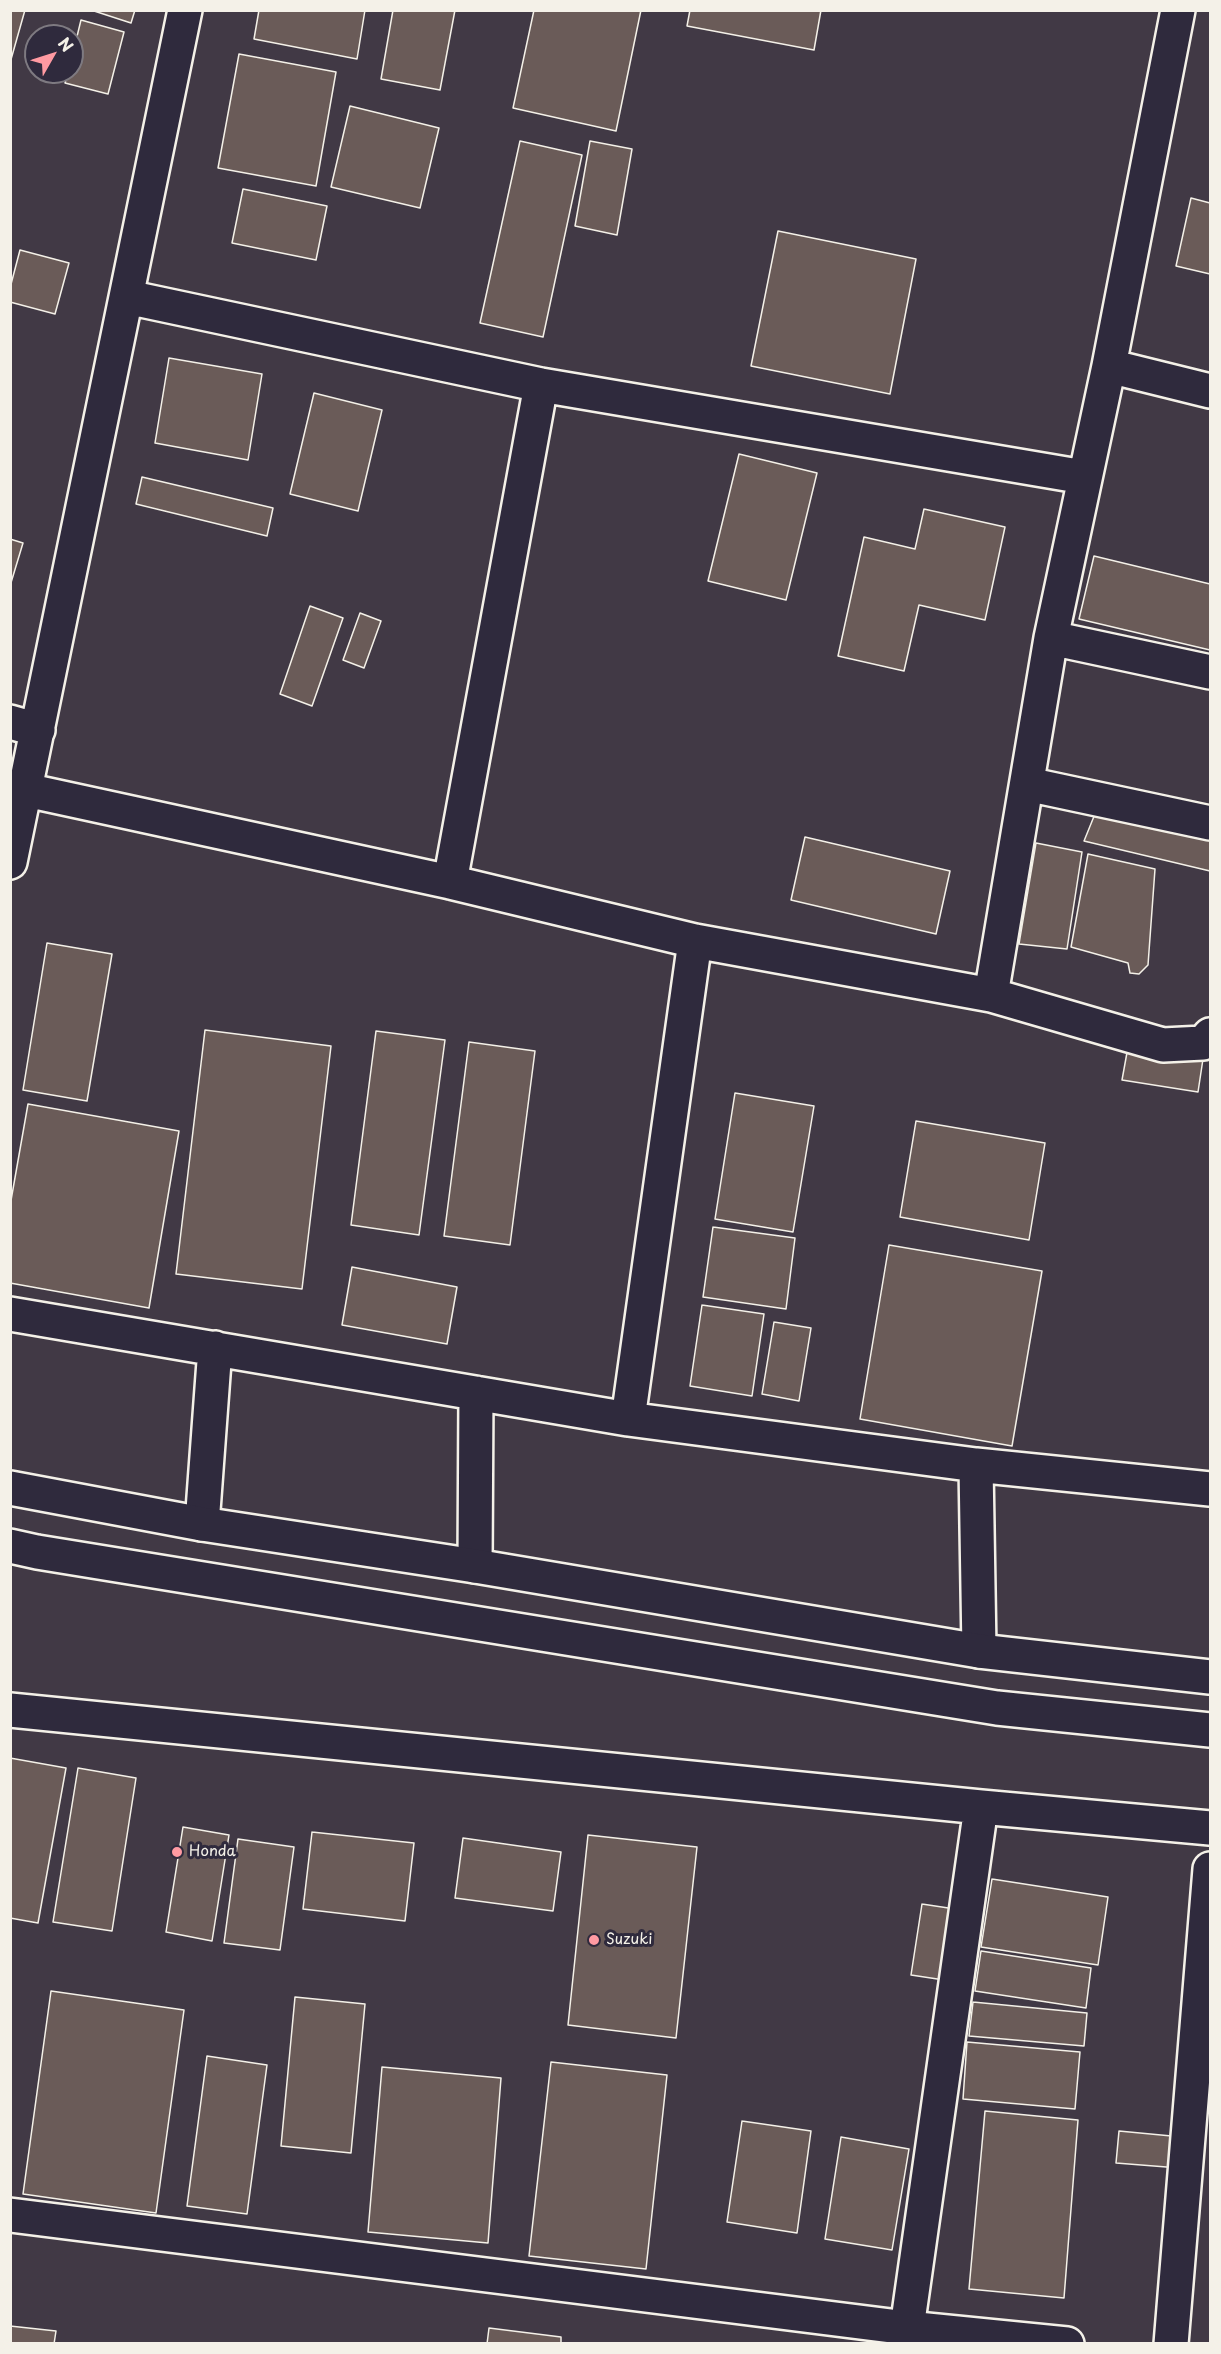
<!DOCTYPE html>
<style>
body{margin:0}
#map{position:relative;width:1221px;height:2354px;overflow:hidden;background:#413945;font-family:"Playpen Sans",sans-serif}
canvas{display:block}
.frame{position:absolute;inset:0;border:12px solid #f4f1e8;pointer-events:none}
.north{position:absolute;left:24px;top:24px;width:60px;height:60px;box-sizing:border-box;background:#2f2a3d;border:2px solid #7e7a81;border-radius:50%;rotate:51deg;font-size:16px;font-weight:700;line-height:24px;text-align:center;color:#f4f1e8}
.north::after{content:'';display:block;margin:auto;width:21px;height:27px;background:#ff9aa2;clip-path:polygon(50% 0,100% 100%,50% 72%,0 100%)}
</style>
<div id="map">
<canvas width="1221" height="2354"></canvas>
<div class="frame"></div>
<div class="north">N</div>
</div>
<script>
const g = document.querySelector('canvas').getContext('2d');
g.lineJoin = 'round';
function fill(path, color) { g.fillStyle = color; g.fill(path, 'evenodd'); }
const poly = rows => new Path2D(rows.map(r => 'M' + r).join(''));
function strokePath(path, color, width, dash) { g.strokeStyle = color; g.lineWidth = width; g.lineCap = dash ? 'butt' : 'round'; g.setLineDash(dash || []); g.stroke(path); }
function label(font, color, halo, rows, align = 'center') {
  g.font = font + ' "Playpen Sans",sans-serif'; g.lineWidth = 6; g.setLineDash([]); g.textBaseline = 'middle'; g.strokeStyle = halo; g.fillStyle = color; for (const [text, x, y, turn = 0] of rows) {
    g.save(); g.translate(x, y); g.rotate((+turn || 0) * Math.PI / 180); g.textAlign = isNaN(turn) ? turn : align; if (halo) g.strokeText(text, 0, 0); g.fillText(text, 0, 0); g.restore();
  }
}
const building = poly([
 [10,10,25,10,10,63,10,10],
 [91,10,135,10,131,23,91,10],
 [259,10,365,10,357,59,254,39,259,10],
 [393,10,455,10,440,90,381,79,393,10],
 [534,10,641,10,616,131,513,108,534,10],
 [690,10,821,10,814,50,687,26,690,10],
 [81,20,124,32,108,94,65,83,68,72,72,72,72,57,81,20],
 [239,54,336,72,316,186,218,168,239,54],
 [350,106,439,128,420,208,331,187,350,106],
 [520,141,582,155,543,337,480,323,520,141],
 [590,141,632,149,617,235,575,226,590,141],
 [243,189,327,206,316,260,232,243,243,189],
 [1191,198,1210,203,1210,274,1176,266,1191,198],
 [778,231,916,259,890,394,751,366,778,231],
 [20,250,69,263,55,314,10,302,10,288,20,250],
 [169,358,262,374,248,460,155,443,169,358],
 [314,393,382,410,358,511,290,494,314,393],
 [739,454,817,473,786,600,708,581,739,454],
 [142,477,273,508,267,536,136,504,142,477],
 [924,509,1005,527,985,620,919,605,904,671,838,656,864,537,915,549,924,509],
 [10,539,23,543,10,586,10,539],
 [1094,556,1210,584,1210,650,1079,619,1094,556],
 [310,606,343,618,312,706,280,694,310,606],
 [360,613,381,621,364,668,343,660,360,613],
 [1099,804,1210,827,1210,871,1084,841,1099,804],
 [805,837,950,871,936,934,791,900,805,837],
 [1036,843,1082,852,1067,949,1019,944,1036,843],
 [1088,854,1155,869,1148,965,1139,974,1130,973,1128,963,1071,947,1088,854],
 [47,943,112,954,87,1101,23,1090,47,943],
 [205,1030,331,1046,302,1289,176,1274,205,1030],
 [376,1031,445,1040,419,1235,351,1225,376,1031],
 [469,1042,535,1051,510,1245,444,1236,469,1042],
 [1128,1047,1203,1059,1198,1092,1122,1080,1128,1047],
 [735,1093,814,1106,793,1232,715,1219,735,1093],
 [28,1104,179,1131,149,1308,10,1283,10,1206,28,1104],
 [916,1121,1045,1143,1029,1240,900,1217,916,1121],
 [713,1227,795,1238,786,1309,703,1297,713,1227],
 [889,1245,1042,1271,1012,1446,860,1419,889,1245],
 [352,1267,457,1287,447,1344,342,1325,352,1267],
 [702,1305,764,1314,752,1396,690,1386,702,1305],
 [774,1322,811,1328,799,1401,762,1394,774,1322],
 [10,1758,66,1768,38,1923,10,1918,10,1758],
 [78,1768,136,1778,112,1931,53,1922,78,1768],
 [183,1827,229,1835,212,1941,166,1932,183,1827],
 [312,1832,414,1843,405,1921,303,1909,312,1832],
 [588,1835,697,1847,676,2038,568,2025,588,1835],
 [463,1838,561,1852,553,1911,455,1898,463,1838],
 [238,1839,294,1847,280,1950,224,1943,238,1839],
 [992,1879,1108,1897,1098,1965,981,1947,992,1879],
 [922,1904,955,1909,944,1980,911,1975,922,1904],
 [981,1951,1091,1968,1086,2008,975,1991,981,1951],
 [51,1991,184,2010,156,2213,23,2194,51,1991],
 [295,1997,365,2004,351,2153,281,2146,295,1997],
 [973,2002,1087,2013,1084,2046,969,2036,973,2002],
 [967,2042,1080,2052,1075,2109,963,2099,967,2042],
 [207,2056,267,2065,247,2214,187,2206,207,2056],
 [551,2062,667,2075,646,2269,529,2256,551,2062],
 [382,2067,501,2078,488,2243,368,2232,382,2067],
 [985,2111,1078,2120,1064,2298,969,2289,985,2111],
 [742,2121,811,2131,797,2233,727,2222,742,2121],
 [1119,2131,1182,2137,1179,2168,1116,2163,1119,2131],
 [841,2137,909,2149,892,2250,825,2239,841,2137],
 [10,2326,56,2331,54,2344,10,2344,10,2326],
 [489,2328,561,2337,561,2344,487,2344,489,2328]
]);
const minor = poly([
 [127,297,541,385,1084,477],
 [1109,366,1210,391],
 [1051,638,1210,672],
 [10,722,38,730],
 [1027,784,1210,823],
 [26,790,450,882,695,941,991,995,1163,1045,1203,1043,1210,1035],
 [10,862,185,10],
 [450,882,541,385],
 [991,995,1051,638,1109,366,1178,10],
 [10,1314,628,1419,976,1465,979,1651],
 [628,1419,695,941],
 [976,1465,1210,1489],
 [202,1524,215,1348],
 [475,1566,476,1393],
 [10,1710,981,1807,1210,1828],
 [10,2215,907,2328,1067,2344],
 [907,2328,981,1807],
 [1171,2344,1210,1869]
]);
const secondary = poly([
 [10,1488,202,1524,475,1566,979,1651,1210,1677],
 [10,1546,37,1552,997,1708,1210,1730]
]);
const markers = [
 [177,1852,6,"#ff9aa2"],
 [594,1940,6,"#ff9aa2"]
];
const poiNames = [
 ["Honda",189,1852],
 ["Suzuki",606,1940]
];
fill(building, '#6a5b58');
strokePath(building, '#f4f1e8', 1.5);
strokePath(minor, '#f4f1e8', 38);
strokePath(secondary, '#f4f1e8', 38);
strokePath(minor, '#2f2a3d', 33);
strokePath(secondary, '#2f2a3d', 33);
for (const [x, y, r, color] of markers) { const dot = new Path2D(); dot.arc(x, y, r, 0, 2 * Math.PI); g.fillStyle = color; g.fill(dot); strokePath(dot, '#2f2a3d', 2); }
label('15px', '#f4f1e8', '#2f2a3d', poiNames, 'left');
</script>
